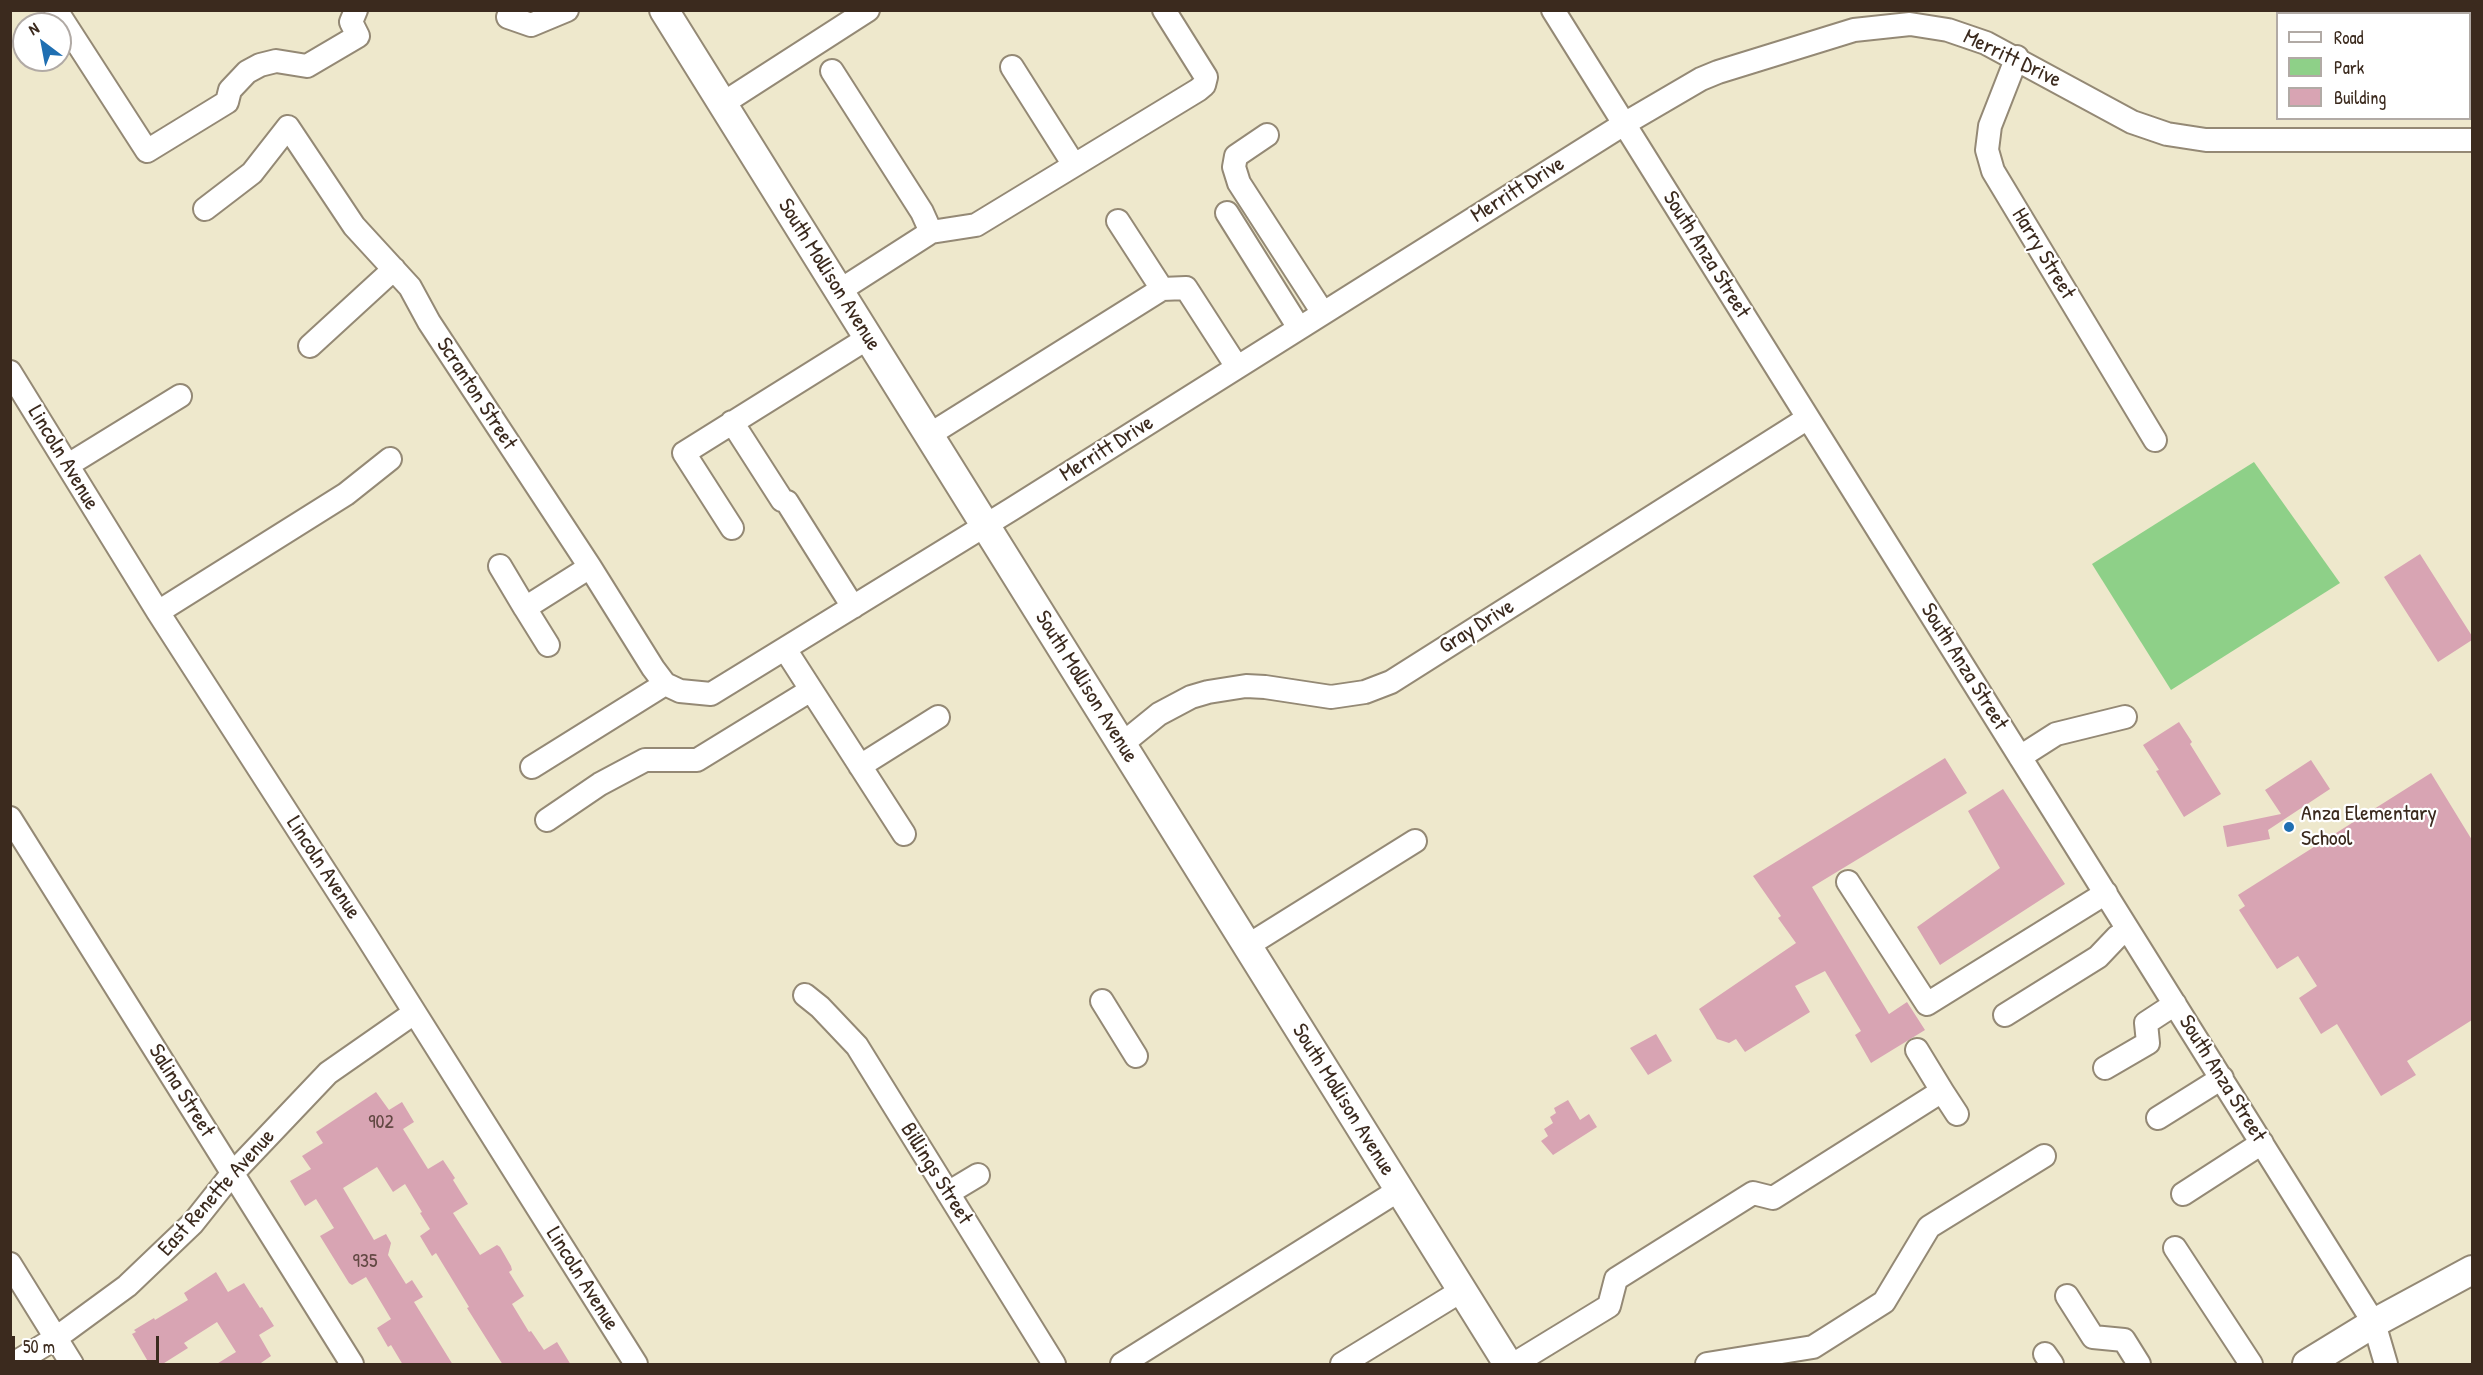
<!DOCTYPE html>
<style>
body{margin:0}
#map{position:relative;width:2483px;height:1375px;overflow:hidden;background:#eee8cc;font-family:"Patrick Hand",sans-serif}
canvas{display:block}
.frame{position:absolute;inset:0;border:12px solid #3b2a1e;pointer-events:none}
.legend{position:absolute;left:2276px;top:12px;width:195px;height:108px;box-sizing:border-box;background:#fff;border:2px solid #b1aaa5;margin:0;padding:8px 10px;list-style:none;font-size:18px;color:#3b2a1e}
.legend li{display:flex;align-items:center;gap:12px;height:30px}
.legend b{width:30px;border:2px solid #b1aaa5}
.north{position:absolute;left:12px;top:12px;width:60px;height:60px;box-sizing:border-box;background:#fff;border:2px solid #b1aaa5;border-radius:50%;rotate:328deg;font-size:16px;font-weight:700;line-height:24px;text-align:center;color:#3b2a1e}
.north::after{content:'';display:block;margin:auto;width:21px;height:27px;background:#1f6fb2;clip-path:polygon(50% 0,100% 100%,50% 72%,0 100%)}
.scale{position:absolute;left:12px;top:1336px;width:147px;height:27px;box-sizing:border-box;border:3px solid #3b2a1e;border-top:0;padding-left:8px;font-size:18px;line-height:21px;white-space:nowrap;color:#3b2a1e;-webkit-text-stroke:4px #fff;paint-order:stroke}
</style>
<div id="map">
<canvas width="2483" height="1375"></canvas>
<div class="frame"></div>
<ul class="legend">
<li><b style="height:8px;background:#fff"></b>Road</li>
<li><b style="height:16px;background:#8ed088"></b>Park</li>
<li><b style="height:16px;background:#d8a4b3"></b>Building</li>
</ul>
<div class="north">N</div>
<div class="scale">50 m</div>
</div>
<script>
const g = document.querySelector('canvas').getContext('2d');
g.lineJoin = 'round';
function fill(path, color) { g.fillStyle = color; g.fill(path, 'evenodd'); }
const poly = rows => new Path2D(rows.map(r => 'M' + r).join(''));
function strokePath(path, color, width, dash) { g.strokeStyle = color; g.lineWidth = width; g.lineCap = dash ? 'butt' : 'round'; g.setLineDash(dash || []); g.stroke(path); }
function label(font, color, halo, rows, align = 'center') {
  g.font = font + ' "Patrick Hand",sans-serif'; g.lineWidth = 4.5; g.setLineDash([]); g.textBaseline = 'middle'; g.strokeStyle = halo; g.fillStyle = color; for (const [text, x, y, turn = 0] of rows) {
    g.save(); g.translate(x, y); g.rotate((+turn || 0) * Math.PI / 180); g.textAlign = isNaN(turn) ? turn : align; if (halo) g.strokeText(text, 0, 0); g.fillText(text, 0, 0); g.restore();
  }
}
const green = poly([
 [2254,462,2340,583,2171,690,2092,564]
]);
const building = poly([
 [2420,554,2472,636,2472,640,2438,662,2384,577],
 [2179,722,2192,742,2190,744,2221,794,2184,817,2156,771,2159,770,2143,745],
 [1945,758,1967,793,1812,887,1889,1014,1907,1002,1925,1030,1871,1063,1855,1035,1861,1031,1825,971,1795,986,1810,1012,1745,1052,1736,1039,1729,1043,1717,1039,1699,1009,1796,943,1778,918,1781,916,1753,876],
 [2311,760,2330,789,2268,830,2270,839,2227,847,2223,826,2281,814,2265,790],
 [2431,773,2472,840,2472,1020,2407,1061,2416,1075,2381,1096,2337,1024,2321,1034,2299,998,2317,986,2298,956,2277,969,2239,910,2245,906,2238,895],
 [2003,789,2065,884,1940,965,1917,927,2000,868,1968,811],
 [1656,1034,1672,1061,1648,1075,1630,1048],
 [376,1092,389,1110,402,1102,414,1122,403,1129,428,1169,443,1160,455,1178,453,1180,468,1204,453,1213,480,1255,497,1245,500,1247,511,1266,512,1270,509,1272,524,1296,512,1304,529,1332,531,1331,544,1350,557,1342,571,1365,503,1365,467,1308,469,1307,436,1253,432,1256,420,1236,430,1229,420,1213,422,1212,405,1184,393,1192,377,1167,343,1188,374,1240,386,1234,391,1243,388,1255,406,1284,412,1280,423,1297,414,1302,453,1365,403,1365,391,1345,388,1347,377,1328,391,1319,366,1277,352,1285,349,1283,320,1236,334,1228,316,1199,305,1206,290,1181,311,1169,302,1156,323,1143,316,1132],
 [1568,1100,1580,1120,1589,1114,1597,1127,1553,1155,1541,1141,1548,1136,1544,1129,1553,1123,1550,1117,1556,1113,1554,1108],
 [216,1272,228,1292,244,1283,260,1308,262,1307,274,1326,259,1335,271,1356,258,1365,215,1365,236,1352,217,1322,184,1343,188,1348,161,1365,150,1365,132,1334,136,1332,134,1330,154,1318,155,1320,188,1300,184,1293]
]);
const minor = poly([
 [56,10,147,151,227,102,230,90,247,72,260,65,276,61,307,66,358,36,351,22,356,10],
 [1553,10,2374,1323,2386,1364],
 [508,17,531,25,567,10],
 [2017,57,1990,126,1987,150,1993,171,2155,440],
 [1012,67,1074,165],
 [832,71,922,212,931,232],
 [722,104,868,10],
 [1267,135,1236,156,1234,167,1239,183,1323,313],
 [205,209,252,173,288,127,354,226,410,287,429,322,590,567,653,668,665,684,680,691,711,694,1012,509,1624,124,1701,79,1718,72,1854,30,1910,24,1948,30,1986,43,2132,122,2167,134,2206,140,2472,140],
 [1227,213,1299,328],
 [1162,289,1186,288,1237,367],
 [839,291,931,232,976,225,1198,90,1204,85,1206,77,1164,10],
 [310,346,394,269],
 [10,372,158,612,364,932,636,1364],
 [732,422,782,500],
 [929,435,1162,289,1118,221],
 [68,465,180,396],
 [787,502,853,607],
 [732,528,684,453,868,338],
 [500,566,525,608],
 [158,612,346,494,390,459],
 [548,645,525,608,590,567],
 [785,649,904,834],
 [1122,744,1159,714,1191,697,1208,692,1246,686,1265,687,1331,697,1365,692,1391,682,1808,418],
 [2020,757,2056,734,2125,717],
 [860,766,938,717],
 [532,767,665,684],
 [10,818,352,1364],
 [547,820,600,784,645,760,697,760,811,690],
 [1848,882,1927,1004,2106,893],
 [1247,946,1415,841],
 [805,995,820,1007,857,1046,1054,1364],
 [1102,1001,1136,1056],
 [2005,1015,2098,957,2117,937,2128,930],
 [1917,1050,1942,1091],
 [2105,1068,2148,1043,2146,1023,2175,1004],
 [2158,1118,2222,1078],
 [948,1193,978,1175],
 [2183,1194,2262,1143],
 [2175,1248,2251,1364],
 [10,1264,72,1364],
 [2067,1296,2093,1337,2124,1340,2139,1364],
 [2045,1354,2052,1364],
 [13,1364,56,1338,127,1286,193,1223,232,1174,328,1073,414,1013],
 [1122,1364,1399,1190],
 [1342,1364,1461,1291],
 [1514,1364,1609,1306,1616,1279,1753,1193,1773,1198,1942,1091,1957,1114],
 [1707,1364,1813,1347,1884,1302,1929,1227,2044,1156]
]);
const major = poly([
 [664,10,1508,1364],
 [2307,1364,2374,1323,2472,1270]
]);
const markers = [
 [2289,827,6,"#1f6fb2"]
];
const numberNames = [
 ["902",381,1123],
 ["935",365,1262]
];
const streetNames = [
 ["Merritt Drive",2012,59,26],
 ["Merritt Drive",1518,190,-32],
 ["Harry Street",2043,254,59],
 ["South Anza Street",1706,255,58],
 ["South Mollison Avenue",829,275,58],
 ["Scranton Street",476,394,57],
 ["Merritt Drive",1107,449,-32],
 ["Lincoln Avenue",63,458,59],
 ["Gray Drive",1477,627,-32],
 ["South Anza Street",1964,667,58],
 ["South Mollison Avenue",1086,687,58],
 ["Lincoln Avenue",323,868,57],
 ["South Anza Street",2222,1079,58],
 ["Salina Street",181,1091,58],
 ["South Mollison Avenue",1343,1100,58],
 ["Billings Street",936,1174,58],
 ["East Renette Avenue",217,1193,-48],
 ["Lincoln Avenue",582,1279,58]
];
const poiNames = [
 ["Anza Elementary",2301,814],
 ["School",2301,839]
];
fill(green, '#8ed088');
fill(building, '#d8a4b3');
strokePath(minor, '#948975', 26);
strokePath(major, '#948975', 32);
strokePath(minor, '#fff', 22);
strokePath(major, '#fff', 28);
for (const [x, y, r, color] of markers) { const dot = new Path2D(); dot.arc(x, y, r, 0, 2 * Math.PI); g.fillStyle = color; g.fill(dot); strokePath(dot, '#fff', 2); }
label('20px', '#624843', null, numberNames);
label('22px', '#3b2a1e', '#fff', streetNames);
label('22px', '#3b2a1e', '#fff', poiNames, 'left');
</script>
